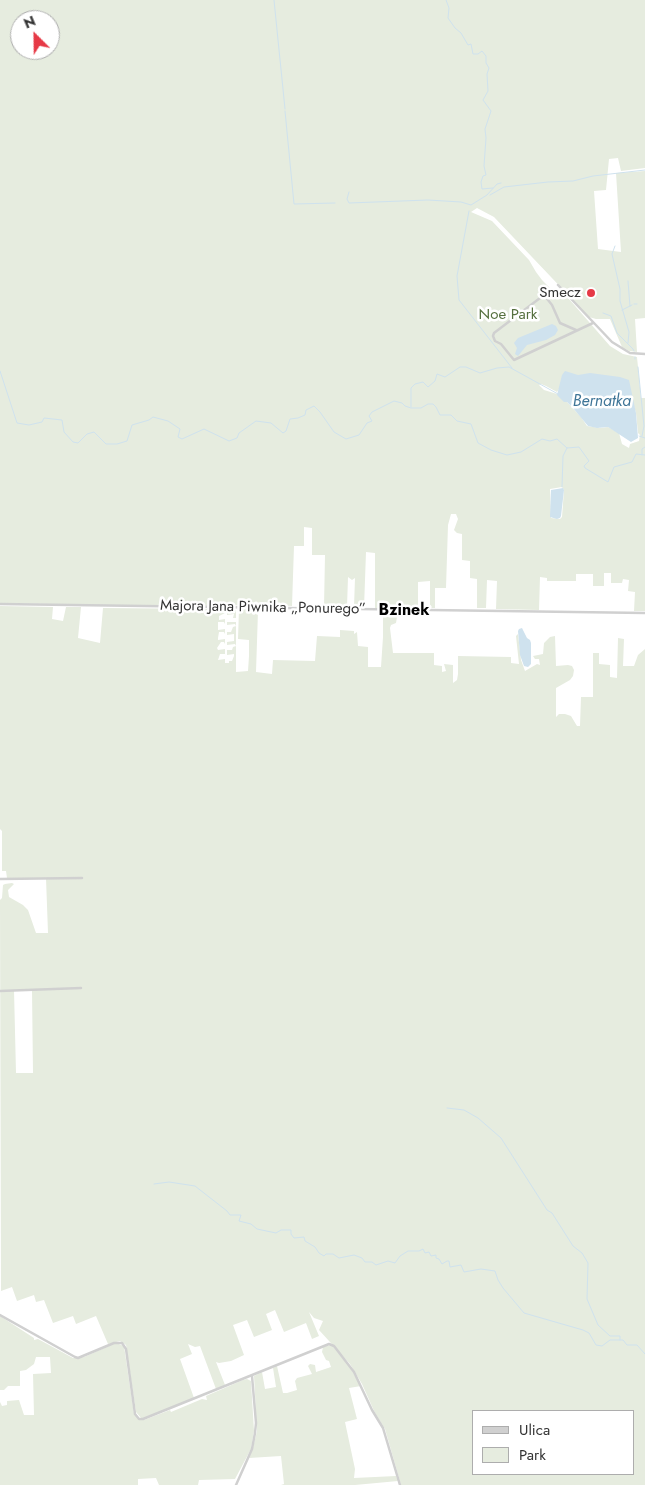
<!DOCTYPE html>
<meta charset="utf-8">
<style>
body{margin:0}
#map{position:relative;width:645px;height:1485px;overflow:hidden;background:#fff;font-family:Jost,sans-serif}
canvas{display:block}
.legend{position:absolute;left:472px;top:1410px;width:162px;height:65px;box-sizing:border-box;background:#fff;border:1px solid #adadad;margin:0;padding:6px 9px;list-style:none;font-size:15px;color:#333}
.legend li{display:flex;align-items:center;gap:10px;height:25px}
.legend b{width:25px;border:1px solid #adadad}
.north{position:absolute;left:10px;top:10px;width:50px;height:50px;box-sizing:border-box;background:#fff;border:1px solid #adadad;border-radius:50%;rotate:337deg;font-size:14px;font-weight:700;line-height:20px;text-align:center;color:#333}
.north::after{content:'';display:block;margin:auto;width:18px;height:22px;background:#e63946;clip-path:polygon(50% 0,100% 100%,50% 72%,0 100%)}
</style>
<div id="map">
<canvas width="645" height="1485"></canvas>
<ul class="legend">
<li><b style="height:6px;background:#d0d0d0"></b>Ulica</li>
<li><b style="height:14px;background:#e6ecdf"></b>Park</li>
</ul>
<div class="north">N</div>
</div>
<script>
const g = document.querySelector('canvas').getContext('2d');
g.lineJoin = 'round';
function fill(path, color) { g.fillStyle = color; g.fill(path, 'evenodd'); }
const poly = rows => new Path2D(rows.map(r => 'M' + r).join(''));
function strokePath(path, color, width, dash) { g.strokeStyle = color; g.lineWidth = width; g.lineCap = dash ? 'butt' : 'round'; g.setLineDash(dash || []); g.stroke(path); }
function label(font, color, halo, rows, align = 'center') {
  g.font = font + ' Jost,sans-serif'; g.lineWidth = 5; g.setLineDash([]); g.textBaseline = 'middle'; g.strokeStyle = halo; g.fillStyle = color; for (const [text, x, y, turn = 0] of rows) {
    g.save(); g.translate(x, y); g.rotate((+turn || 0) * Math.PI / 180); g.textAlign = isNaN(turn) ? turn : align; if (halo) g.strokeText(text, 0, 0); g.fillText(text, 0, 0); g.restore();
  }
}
const green = poly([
 [0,0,645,0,645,168,621,171,618,158,609,159,606,190,594,191,598,249,621,252,616,173,645,171,645,318,635,319,637,352,629,351,622,347,610,319,596,319,589,317,494,217,477,208,471,212,492,221,529,260,536,272,542,280,551,289,562,291,610,346,623,354,637,357,641,398,645,398,645,611,634,611,635,592,628,591,629,580,623,579,622,583,611,583,611,573,604,573,604,586,593,586,593,574,576,574,576,581,547,581,547,578,540,577,539,610,496,609,497,581,487,580,486,608,477,608,477,579,470,578,470,561,462,560,462,534,457,533,454,530,458,519,456,514,451,514,448,525,446,588,435,588,435,608,430,608,430,581,418,582,418,608,375,608,375,553,366,552,364,608,354,607,355,578,352,580,348,577,347,607,324,607,325,555,312,555,312,528,304,527,304,546,294,546,292,606,273,605,272,603,271,605,259,606,225,605,217,606,216,609,224,609,225,613,219,616,219,620,225,619,225,624,224,622,218,622,218,630,225,629,225,634,224,632,219,632,218,638,218,640,225,639,225,644,224,642,221,642,217,648,218,650,225,649,225,654,220,654,218,660,225,659,225,663,229,663,229,661,232,661,234,656,234,654,227,655,227,650,232,650,233,647,236,646,235,644,227,645,227,642,234,641,234,634,227,635,227,632,231,632,233,627,236,626,235,624,227,625,227,622,236,622,236,618,233,618,234,614,227,615,227,611,230,609,236,610,236,672,248,671,249,656,249,640,238,639,239,609,250,609,252,611,255,609,258,611,256,672,272,674,273,660,315,661,317,636,340,637,340,630,354,631,354,634,357,632,358,646,368,647,368,667,381,667,383,637,383,617,386,615,397,617,396,623,391,625,390,628,393,653,434,653,434,665,442,666,442,672,446,671,444,664,453,665,453,683,457,680,458,674,458,656,511,657,511,663,519,664,516,636,518,634,521,660,525,671,537,664,540,665,539,659,535,659,533,656,543,654,544,643,550,637,555,636,556,666,568,665,572,666,574,670,573,676,570,680,556,688,556,717,559,714,565,714,571,716,577,726,580,726,581,697,593,697,593,653,599,653,599,664,610,665,610,677,617,678,618,638,624,639,623,666,634,666,638,655,645,649,645,1485,401,1485,385,1429,375,1413,362,1384,350,1364,319,1330,323,1321,314,1318,309,1312,319,1336,312,1339,306,1323,284,1332,275,1310,266,1314,272,1330,254,1337,247,1320,233,1325,244,1355,231,1361,219,1363,216,1362,225,1385,216,1389,200,1346,195,1347,188,1344,192,1354,180,1359,194,1398,146,1418,141,1418,136,1412,126,1345,120,1341,108,1344,96,1316,76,1324,73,1316,53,1323,44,1300,36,1302,34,1295,17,1301,12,1287,1,1291,0,900,2,898,3,885,5,884,12,883,14,884,8,890,9,897,23,905,28,910,36,933,48,933,46,878,7,878,6,871,2,871,2,831,0,829,0,606,53,607,52,619,63,621,66,607,81,607,78,638,100,643,103,608,216,609,216,607,0,603],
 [20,20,50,20,50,50,20,50],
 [592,374,596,374,632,399,636,413,638,433,640,435,639,441,630,444,629,448,622,444,619,433,608,427,600,428,587,426,581,417,567,402,557,394,544,390,539,385,541,384,546,386,557,392,559,389],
 [562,487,564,490,562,517,560,519,551,518,550,489],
 [14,990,32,990,33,1073,16,1073],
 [474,1411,634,1411,634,1474,474,1474],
 [0,1316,34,1338,34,1340,38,1339,73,1358,84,1357,116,1343,124,1346,134,1414,140,1420,144,1420,170,1410,171,1412,202,1399,207,1400,206,1396,243,1380,247,1379,251,1381,254,1431,251,1449,235,1479,199,1480,198,1485,159,1485,156,1478,138,1479,138,1485,0,1485,0,1402,2,1406,7,1405,7,1401,19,1400,24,1415,34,1415,33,1374,51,1373,50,1357,36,1357,34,1364,26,1370,20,1371,20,1386,8,1386,4,1390,0,1390],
 [330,1345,333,1346,353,1372,361,1386,349,1388,357,1419,345,1422,355,1469,354,1478,396,1476,398,1481,355,1485,281,1485,284,1484,281,1456,249,1458,253,1448,257,1431,254,1376,262,1372,265,1389,276,1387,273,1368,277,1366,283,1393,287,1393,297,1390,295,1381,297,1378,312,1374,308,1366,310,1364,315,1365,316,1372,331,1367,329,1361,326,1360,322,1352,323,1347]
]);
const water = poly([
 [552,324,556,326,558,330,555,335,546,340,527,345,518,356,515,354,517,348,514,343,518,338],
 [565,371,578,375,590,373,620,377,629,380,636,413,638,438,631,442,608,427,597,428,588,426,573,408,567,402,564,402,557,395,562,375],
 [563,488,564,490,561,516,560,518,557,519,550,517,551,490],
 [522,628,527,638,530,640,531,643,531,664,528,667,524,666,520,655,518,631,519,629]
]);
const stream = poly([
 [274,0,285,109],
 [446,0,449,8,448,18,455,28,461,33,468,45,471,44,473,54,478,54,482,51,486,56,486,63,489,68,487,74,488,91,483,100,491,111,485,129,486,138,484,166,486,175,483,176,481,182,482,189,493,188],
 [285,111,294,204,335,203],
 [349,192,347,199,349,203,428,200,461,202,471,205,487,195,497,184,501,183],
 [490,195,504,187,548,182,573,181,593,176,645,170],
 [469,211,457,276,459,300,512,368],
 [615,246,612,254,620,289,620,301,629,332,628,343],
 [628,281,630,306],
 [634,304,637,304],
 [622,310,632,305],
 [603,313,611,316,617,333,633,349,634,351],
 [635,357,635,359],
 [638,367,644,426,642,436],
 [0,371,17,423,29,425,42,422,44,418,62,420,64,432,73,442,78,443,87,434,94,432,106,444,117,444,127,441,132,425,149,420,153,417,168,421,180,429,178,437,182,439,204,429,229,441,237,438,239,433,256,421,271,423,283,433,286,431,290,419,298,418,305,415,306,410,314,406,320,412,334,432,346,439,359,435,367,423,372,421,369,416,372,412,394,401,402,403,405,406,411,408,421,408,428,404,433,404,436,407,440,415,451,415,457,421,471,424,478,443,491,450,507,455,521,452,542,439,550,441,557,439,567,448,579,447,589,461,584,466,585,468,608,482,614,467,632,462,636,454,645,455],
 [411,407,411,388,415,384,423,382,428,387,435,381,437,374,445,377,460,367,466,367,480,373,497,368,509,367,558,394],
 [639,436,645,438],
 [642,455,642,449,645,447],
 [562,487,563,456,567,448],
 [447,1108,464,1110,478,1118,501,1138,547,1210,552,1213,573,1246,582,1253,588,1263,587,1299,598,1325,610,1336,620,1336,620,1340],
 [154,1184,169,1182,195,1186,227,1211,230,1215,241,1215,239,1221,251,1224,257,1229,276,1233,281,1230,291,1230,291,1234,294,1238,304,1237,305,1241,315,1247,319,1253,324,1256,326,1254,333,1254,339,1258,354,1255,362,1258,365,1262,372,1262,376,1265,388,1261,395,1263,400,1256,408,1251,419,1251,423,1249,425,1253,429,1252,431,1256,436,1255,436,1258,439,1259,442,1264,447,1261,449,1261,450,1267,461,1265,464,1272,481,1269,495,1271,498,1280,503,1288,524,1313,583,1330,589,1333,596,1345,602,1346,610,1340,623,1340,627,1345,637,1345,645,1354]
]);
const street = poly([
 [558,285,612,342,630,353,645,354],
 [576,330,560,323,552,305,544,295,494,333,493,336,495,341,501,344,514,360,593,323],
 [0,604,645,613],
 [0,879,82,878],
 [0,991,81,988],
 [0,1315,75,1357,78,1358,114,1343,122,1343,126,1349,135,1414,139,1419,143,1419,329,1344,334,1346,354,1372,372,1410,383,1428,400,1485],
 [236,1485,252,1449,255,1433,256,1423,252,1376]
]);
const markers = [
 [591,293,5,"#e63946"]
];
const poiNames = [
 ["Smecz",581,293]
];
const parkNames = [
 ["Noe Park",508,315]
];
const streetNames = [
 ["Majora Jana Piwnika „Ponurego”",263,608,1]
];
const waterNames = [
 ["Bernatka",602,402]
];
const neighbourhoodNames = [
 ["Bzinek",404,611]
];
fill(green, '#e6ecdf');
fill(water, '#cfe2ee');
strokePath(stream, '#cfe2ee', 1);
strokePath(street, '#d0d0d0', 2.5);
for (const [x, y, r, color] of markers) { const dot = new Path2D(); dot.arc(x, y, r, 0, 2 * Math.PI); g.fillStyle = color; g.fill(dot); strokePath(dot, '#fff', 2); }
label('15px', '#333', '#fff', poiNames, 'right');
label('15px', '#56703f', '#fff', parkNames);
label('15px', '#333', '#fff', streetNames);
label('italic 16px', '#3f7597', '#fff', waterNames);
label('bold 16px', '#000', '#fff', neighbourhoodNames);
</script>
